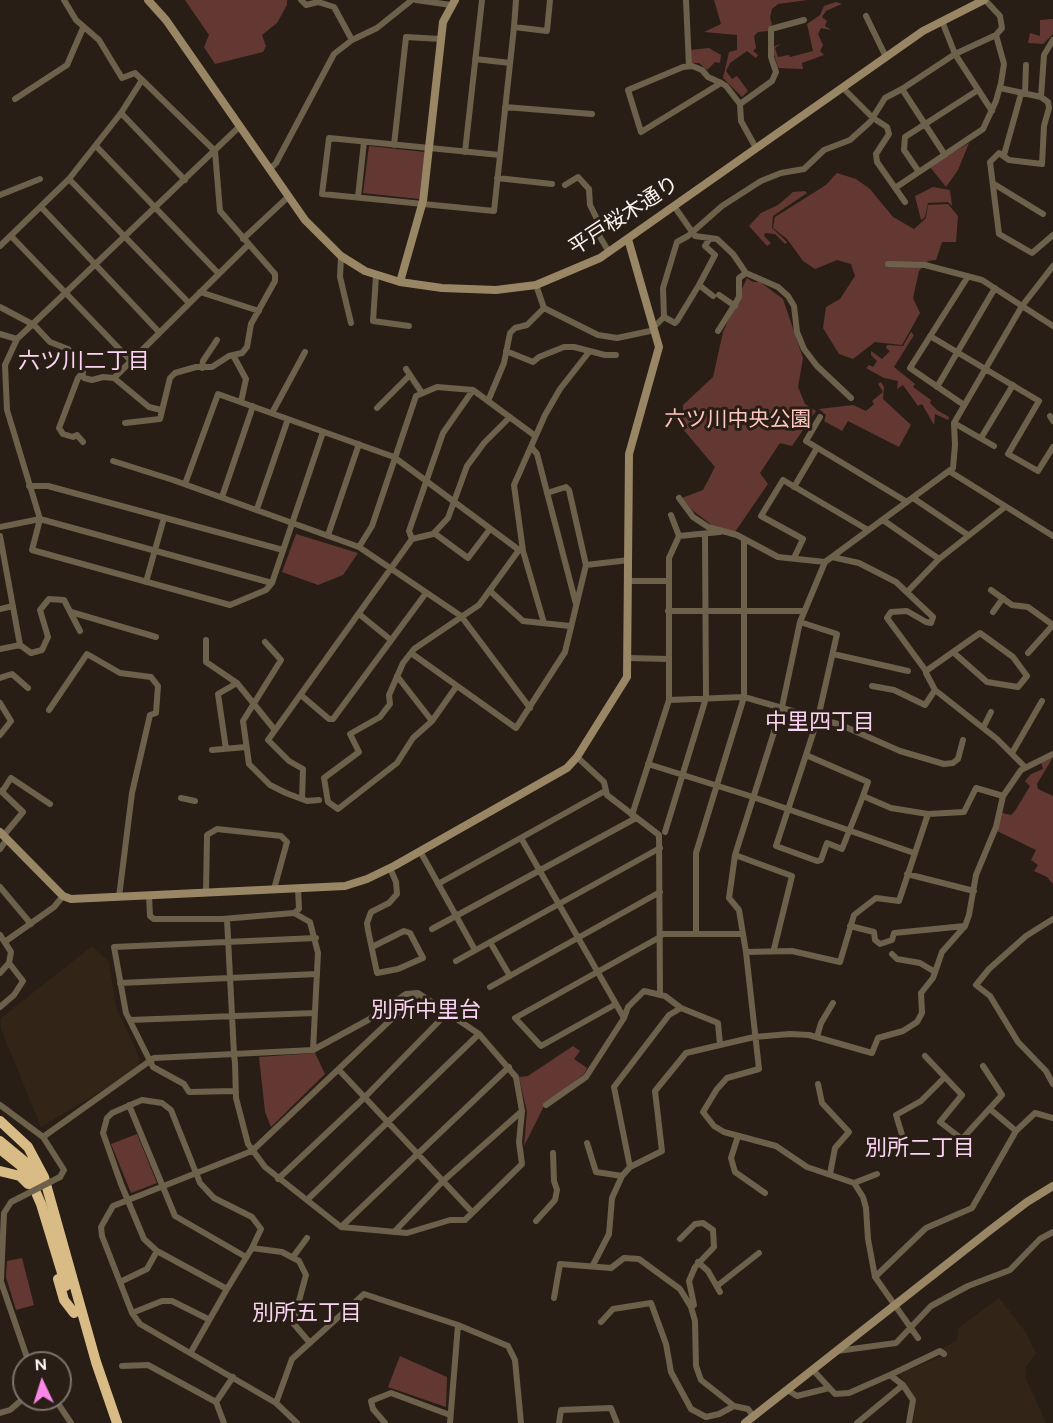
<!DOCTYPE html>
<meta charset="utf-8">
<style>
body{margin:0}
#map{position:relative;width:1053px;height:1423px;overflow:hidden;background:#281e16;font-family:Figtree,sans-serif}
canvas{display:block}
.north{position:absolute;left:12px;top:1351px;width:60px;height:60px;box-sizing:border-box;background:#281e16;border:2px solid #7c736c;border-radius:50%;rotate:356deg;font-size:16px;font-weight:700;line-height:24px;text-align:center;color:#faf3ed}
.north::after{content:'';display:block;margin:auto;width:21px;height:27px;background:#fa87e7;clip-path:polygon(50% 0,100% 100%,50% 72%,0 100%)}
</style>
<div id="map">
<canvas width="1053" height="1423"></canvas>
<div class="north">N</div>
</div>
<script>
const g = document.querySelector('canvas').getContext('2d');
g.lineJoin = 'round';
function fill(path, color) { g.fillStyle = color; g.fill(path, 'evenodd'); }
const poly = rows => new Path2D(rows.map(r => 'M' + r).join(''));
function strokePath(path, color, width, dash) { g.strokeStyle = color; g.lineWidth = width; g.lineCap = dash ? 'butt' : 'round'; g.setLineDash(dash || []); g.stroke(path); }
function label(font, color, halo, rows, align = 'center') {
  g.font = font + ' Figtree,"Noto Sans JP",sans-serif'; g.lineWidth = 6; g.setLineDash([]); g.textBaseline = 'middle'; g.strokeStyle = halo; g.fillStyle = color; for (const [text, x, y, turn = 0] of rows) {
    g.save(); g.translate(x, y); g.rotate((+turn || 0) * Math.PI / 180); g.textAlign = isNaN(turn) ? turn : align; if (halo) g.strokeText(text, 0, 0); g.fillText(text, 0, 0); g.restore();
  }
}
const built = poly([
 [92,946,109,962,116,1007,139,1056,138,1069,41,1127,1,1029,1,1018],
 [999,1298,1025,1331,1036,1353,1026,1367,1025,1377,1046,1423,913,1423,916,1401,900,1374,944,1355,943,1348,957,1340,958,1328]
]);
const green = poly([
 [185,0,287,0,287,5,277,23,262,35,266,46,263,52,215,64,204,47,209,35],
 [714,0,808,0,778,4,772,9,770,18,772,24,768,31,758,32,754,36,756,48,753,51,758,55,756,58,747,51,730,63,726,71,732,79,737,76,748,91,742,97,723,78,729,52,737,50,737,35,704,32,721,24],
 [836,2,842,4,826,11,822,17,827,21,825,26,831,30,821,28,818,34,823,45,820,51,824,55,802,63,803,69,778,68,772,47,781,44,775,48,778,57,789,55,790,57,813,51,807,24,820,15,824,6],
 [1053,19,1053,34,1043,44,1028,43,1030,33,1040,36,1040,20],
 [709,48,721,55,720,63,715,62,707,70,699,63,691,63,691,50],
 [969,143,958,170,946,187,930,167],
 [369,146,425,152,419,199,363,193],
 [837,173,856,179,870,189,893,217,914,229,926,218,928,205,948,204,958,216,956,242,942,242,936,260,928,261,919,271,913,298,920,313,902,345,875,342,853,359,839,354,823,328,826,307,840,299,855,276,851,264,837,260,815,269,803,261,787,239,773,228,775,217,826,185],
 [933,187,950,190,952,206,948,202,928,203,925,217,921,220,915,196],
 [805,191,807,193,773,216,772,228,787,242,785,244,775,234,765,233,764,236,771,243,767,246,749,226,761,213,778,205,793,192],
 [747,278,753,282,760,282,783,299,803,358,798,387,805,404,816,411,792,446,780,443,760,473,768,484,735,532,713,526,692,510,682,498,703,490,715,467,682,428,683,405,713,377,723,332],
 [911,332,914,335,894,367,915,384,913,387,931,400,930,403,937,410,949,417,948,420,935,414,934,425,922,404,918,406,903,385,897,389,898,381,884,378,866,368,869,365,873,367,877,361,871,355,871,351,882,359,890,351,886,348,887,345,903,346],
 [881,382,884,387,883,399,911,425,899,447,848,421,842,431,824,421,826,415,819,409,853,405,866,411,874,404,872,401,883,392,878,384],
 [296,534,358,553,343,575,318,585,282,572],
 [1053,757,1037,784,1038,789,1053,796,1053,884,1047,877,1034,871,1038,865,1031,860,1036,850,997,831,1002,813,1011,815,1015,811,1030,786,1025,781,1031,774,1043,769,1041,762],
 [573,1046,580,1051,574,1059,587,1068,584,1074,545,1104,524,1146,527,1112,519,1077,528,1076],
 [315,1053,325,1074,271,1127,265,1112,259,1057],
 [137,1134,157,1183,131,1193,111,1144],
 [22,1258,34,1305,16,1310,6,1277,7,1261],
 [400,1356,447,1377,446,1407,388,1387]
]);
const street = poly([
 [64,0,76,20,99,40,122,78,135,73,215,151,220,211,275,274,275,281,251,324,247,347,242,353,229,356,212,367,196,367,175,373,170,378,160,419,125,423],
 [301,0,306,5,318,2,334,7,352,40],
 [416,0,451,5],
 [686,0,689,66],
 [866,16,886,57],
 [942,21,955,54,992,111],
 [514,27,547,31,550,0],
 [475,59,510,63],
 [721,83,641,132,628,90,683,67,692,66,702,70,708,77,721,83,726,86,740,104,741,121,756,148],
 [843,88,873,118,887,127,889,134,876,154,877,162,905,202],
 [1000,88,1041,97,1048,102,1049,108,1044,126,1042,164,1009,160,999,153,990,162,999,234,1032,253,1053,235],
 [1025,94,1026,65],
 [1041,97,1044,55,1053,40],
 [15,99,67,65,83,28],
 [740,104,772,81,776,72,771,57,771,29,804,20],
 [505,107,592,114],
 [121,113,185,180],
 [239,127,17,339,5,365,7,410,40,519,32,550,230,605,266,590,272,583,323,432],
 [394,145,406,37,441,39],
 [96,146,219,274],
 [465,152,482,0],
 [500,155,329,138,322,194,494,211,514,27,516,0],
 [945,155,902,89,955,54,996,35,1002,28,1000,16,985,0],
 [1004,155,1021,94],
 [270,169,276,163,334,54,352,40,377,28,412,0],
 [919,172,904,150,905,137,978,90],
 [497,178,552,184],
 [69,179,189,303],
 [994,184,1043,214],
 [565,185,578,177,589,189,590,205,597,219,600,237,609,252],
 [895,188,983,129,996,101,1001,83,1004,64,996,35],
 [0,195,40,179],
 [358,197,364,142],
 [674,206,695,236,717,239,733,254,746,273,778,287,788,296,794,306,797,332,804,349,817,366,851,398],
 [42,208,159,332],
 [11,236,130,360],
 [243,239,289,196],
 [0,246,69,179,121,113,142,80],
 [341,256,340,277,351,323],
 [888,264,925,265,982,280,1053,326],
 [376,276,373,321,409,326],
 [699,285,713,296],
 [200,292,259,311],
 [719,295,735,306],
 [0,307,34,325,50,342,68,349,77,360,84,378,92,380,103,377,114,378,149,407,161,410],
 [544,308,598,335,617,338,655,330],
 [664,317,675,323,677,321,699,285,715,255,705,246,710,238],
 [654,327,664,317,663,288,677,242,688,236,722,206,761,181,781,173,804,169,824,150,850,140,870,122,885,98,902,89],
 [718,331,735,304,739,297,739,278,746,273],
 [0,334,17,339],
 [930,336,1039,401,1008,454,1038,471,1053,447],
 [506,351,533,362,539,357,564,347,574,347,605,355,616,355],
 [234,357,246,379,241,402],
 [202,368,203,361,217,340],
 [406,369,422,393],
 [83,372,78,378,59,428,63,434,73,437,77,435,83,442],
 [114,378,248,245],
 [937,387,995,288],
 [488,401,504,363,510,333,515,328,527,325,544,308,536,285],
 [964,405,910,368,967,278],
 [377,408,410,375],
 [272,413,305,352],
 [1050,416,1053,421],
 [820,417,806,441,907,502],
 [954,423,994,446],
 [981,438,1013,385],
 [532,448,537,454,576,604],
 [113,461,173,480,359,547,461,616,530,708],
 [949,471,1053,536],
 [185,484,218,394,394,457,519,550],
 [29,486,48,486,283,550],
 [794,487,817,448],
 [547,493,566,487,569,490,586,565],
 [222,497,253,406],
 [679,498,693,517,708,527,737,535,778,557,825,562],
 [913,498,968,535],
 [257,509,288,419],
 [883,520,939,559],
 [0,527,40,519,272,583],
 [434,533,468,558,490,529],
 [328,535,359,444],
 [0,536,20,645],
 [679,536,720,532],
 [412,539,409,531,443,433,473,390],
 [359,547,372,526,416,396,437,387,473,390,534,435],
 [832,557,859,563,896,582,933,617,931,623,926,622,907,611,891,612,887,618,926,671],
 [794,558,803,539,761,516,783,480,868,530],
 [630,581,669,581],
 [146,582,164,518],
 [991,590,1012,605,1028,607,1053,625],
 [490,591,523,621,570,626],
 [907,592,939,559,1005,507],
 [0,609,13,606],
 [668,611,804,611],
 [71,612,156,637],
 [993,612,1003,598],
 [359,614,391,640],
 [800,622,837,634,818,718,806,755],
 [544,623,523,551,514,485,545,415,560,389,589,352],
 [206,640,206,662,237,683,274,729],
 [265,642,281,660,243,721,249,764,270,785,286,793,307,801,319,800],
 [0,649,20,645,31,653,42,650,48,637,40,610,49,599,64,600,80,631],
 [953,652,987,682,1018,687,1027,676,1013,657,980,633,926,671,926,673,935,690,997,739,1025,767],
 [411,653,516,728,565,652,586,565,629,560],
 [1028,653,1053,625],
 [833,654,908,671],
 [628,658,669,659],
 [397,676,432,721],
 [0,678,12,674,28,688],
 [872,686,894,690,925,705,935,690],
 [456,687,432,721,413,738,397,763,338,809,328,802,324,778,359,752,350,734,380,717,390,704,389,695,403,663,414,649,479,605,519,550,523,551],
 [302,696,329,719,333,719,426,593],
 [669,700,744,697,841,725,900,751,944,764,953,763,958,759,963,740],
 [0,703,11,721,0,735],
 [49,710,87,654,120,673,151,677,158,686,156,713,150,715,132,793,119,897],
 [983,728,991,712],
 [226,749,218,694,237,683],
 [212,750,246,747],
 [1012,753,1042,701],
 [577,757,604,782,607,795,659,835,660,995],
 [648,764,753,797,914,853],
 [1,791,23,812,4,835],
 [2,792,11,778,50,804],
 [863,796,842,849,827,843,821,860,817,861,776,846,806,755,868,782,863,796,891,808,928,814,899,901,876,898,854,915,840,962,792,951,746,952,739,910,729,898,735,855,782,707,800,622,825,562,953,468,955,445,954,423,1022,306,1053,266],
 [181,798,195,801],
 [302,799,303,769,289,761,268,740,412,539,433,534,448,518,467,466,484,443,510,417],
 [928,814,964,812,976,788,1003,796],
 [632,815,669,700,669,558,679,536,671,515],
 [665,832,706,698,705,534],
 [521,838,624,1018],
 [0,849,7,839],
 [420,851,475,950],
 [735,855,792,876,774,949],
 [907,874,974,891],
 [438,884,605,791],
 [0,887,31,924],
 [206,892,207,835,217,829,281,836,287,842,274,889],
 [149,895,150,916,154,919,222,919,294,913,310,922,318,953,313,1050],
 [294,913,299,909,298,888],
 [1053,919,1026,936,989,969,976,985,990,996,1018,1042,1046,1071,1053,1084],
 [850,926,874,932,875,940,880,944,892,940,894,933,965,926],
 [432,929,636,818],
 [696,933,696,853,744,697,744,539],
 [660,934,743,934],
 [0,935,11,952,9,963,0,973],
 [6,941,54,907,63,896],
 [490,942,510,976],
 [372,947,404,931,410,933,423,958,398,969,377,973,368,930,367,923,371,912,389,903,397,894,396,882,390,868],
 [746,952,759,1069,727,1078,717,1089,703,1112,714,1126,724,1132,776,1146,807,1167,854,1183,863,1197,866,1208,868,1239,875,1277,918,1338],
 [892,954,897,959,920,963,935,972],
 [456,961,660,848],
 [120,983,317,974],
 [490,987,660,892],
 [616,1004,541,1046,515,1018,660,937],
 [0,1007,14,995,23,981,9,963],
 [130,1020,315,1013],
 [817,1037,821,1023,833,1003],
 [925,1056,962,1095,940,1122,962,1139,1002,1095,983,1066],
 [339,1070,472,1212],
 [818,1084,822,1103,849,1132,835,1148,830,1174],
 [235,1091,189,1092,184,1084,153,1067,126,1013,114,947,316,938],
 [142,1100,162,1103,171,1110,200,1183,214,1198,252,1217,261,1229,252,1248,227,1289,157,1251,144,1239,121,1184,103,1133,107,1118,112,1113,142,1100],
 [0,1105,43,1137,64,1170,60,1177],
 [129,1105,175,1216,246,1257],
 [546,1105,586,1077,624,1018,628,1007,644,991,665,996,681,1008,718,1023,720,1045],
 [990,1109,1016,1131],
 [738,1136,731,1158,735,1172,765,1193],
 [43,1137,154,1058,234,1054,313,1050,368,1020,406,994,418,993,479,1034,516,1077,522,1111,519,1142,522,1164,465,1220,450,1220,407,1233,341,1227,265,1167,248,1144,236,1098,235,1063,234,1054,227,919],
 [587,1143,596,1172,622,1176],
 [888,1149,900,1145,903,1138,896,1115,921,1101,945,1077],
 [630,1167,614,1087,669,1015,681,1008],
 [278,1179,364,1098,448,1012],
 [854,1183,877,1174],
 [307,1200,479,1034],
 [536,1221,555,1200,557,1190,554,1181,553,1153],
 [341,1227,509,1067],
 [394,1232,443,1181,522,1111],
 [680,1239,695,1224,703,1223,713,1230,714,1247,695,1267,689,1281,694,1305,691,1307],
 [252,1248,282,1252,299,1261,306,1275,293,1323,310,1343],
 [293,1257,307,1238],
 [698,1262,708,1271,720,1292],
 [593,1265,609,1234,612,1198,622,1176,630,1167,662,1151,655,1091,686,1053,754,1037,790,1034,809,1035,872,1053,878,1038,903,1031,917,1022,922,1013,921,993,933,978,942,952,965,926,969,915,976,875,996,827,1003,796,1021,770,1053,754],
 [875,1277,926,1228,972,1208,1016,1131,1035,1113,1053,1118],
 [0,1279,29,1363],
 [1,1279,4,1213,11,1202,19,1198],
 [120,1282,147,1269,157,1251],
 [717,1286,759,1253],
 [554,1298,560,1264,611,1268,624,1258,639,1259,680,1289,691,1307,695,1321,696,1366,701,1380,734,1406],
 [132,1313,162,1301,172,1301,208,1319],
 [601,1322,613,1309,651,1303,666,1344,671,1372,691,1409,706,1417,719,1414,734,1406,748,1409,754,1417],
 [837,1351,896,1343,931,1306,968,1286,1010,1270,1040,1239,1053,1232],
 [191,1352,227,1289],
 [122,1366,148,1365,216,1402],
 [813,1370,835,1394,849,1393,890,1375,903,1385,913,1400,909,1423],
 [890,1375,940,1351,944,1354],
 [789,1391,797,1396,829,1388],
 [55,1399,71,1423],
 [276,1403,292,1359,364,1294,458,1325,508,1346,515,1360,521,1423],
 [0,1413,10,1410,24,1398],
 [224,1423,216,1402,233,1377],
 [297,1423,276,1403,140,1324,132,1313,102,1236,101,1227,113,1206,252,1151,418,994],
 [385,1423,373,1409,371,1401,391,1393,450,1415],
 [450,1423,458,1325],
 [559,1423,561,1410,611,1408,617,1423],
 [857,1423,903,1385]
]);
const secondary = poly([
 [148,0,166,20,305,220,341,256,365,271,400,282,442,288,496,290,536,285,600,258,923,31,984,0],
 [400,282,423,201,443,22,455,0],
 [0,832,63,896,71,899,345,886,367,879,394,866,567,768,577,757,627,677,629,454,659,347,628,239],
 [745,1423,989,1231,1027,1202,1053,1186]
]);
const highway = poly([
 [0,1121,28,1147,44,1177,96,1362,117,1423],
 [0,1141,29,1165,41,1183],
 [0,1149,20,1165,31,1181,41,1204,66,1286],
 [0,1171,20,1176,28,1184],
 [58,1279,64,1300,74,1313]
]);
const streetBridge = poly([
 [19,1198,60,1177]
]);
const streetNames = [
 ["平戸桜木通り",624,216,-33]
];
const parkNames = [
 ["六ツ川中央公園",738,420]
];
const neighbourhoodNames = [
 ["六ツ川二丁目",84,362],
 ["中里四丁目",820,723],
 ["別所中里台",426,1011],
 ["別所二丁目",920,1149],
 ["別所五丁目",307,1314]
];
fill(built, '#322417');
fill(green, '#633832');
strokePath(street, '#6d614c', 6);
strokePath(secondary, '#988664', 8);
strokePath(highway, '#d9bb86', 10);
strokePath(streetBridge, '#6d614c', 6);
label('21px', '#faf3ed', '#281e16', streetNames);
label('21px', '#fec6be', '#281e16', parkNames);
label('22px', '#fcd4f3', '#281e16', neighbourhoodNames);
</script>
